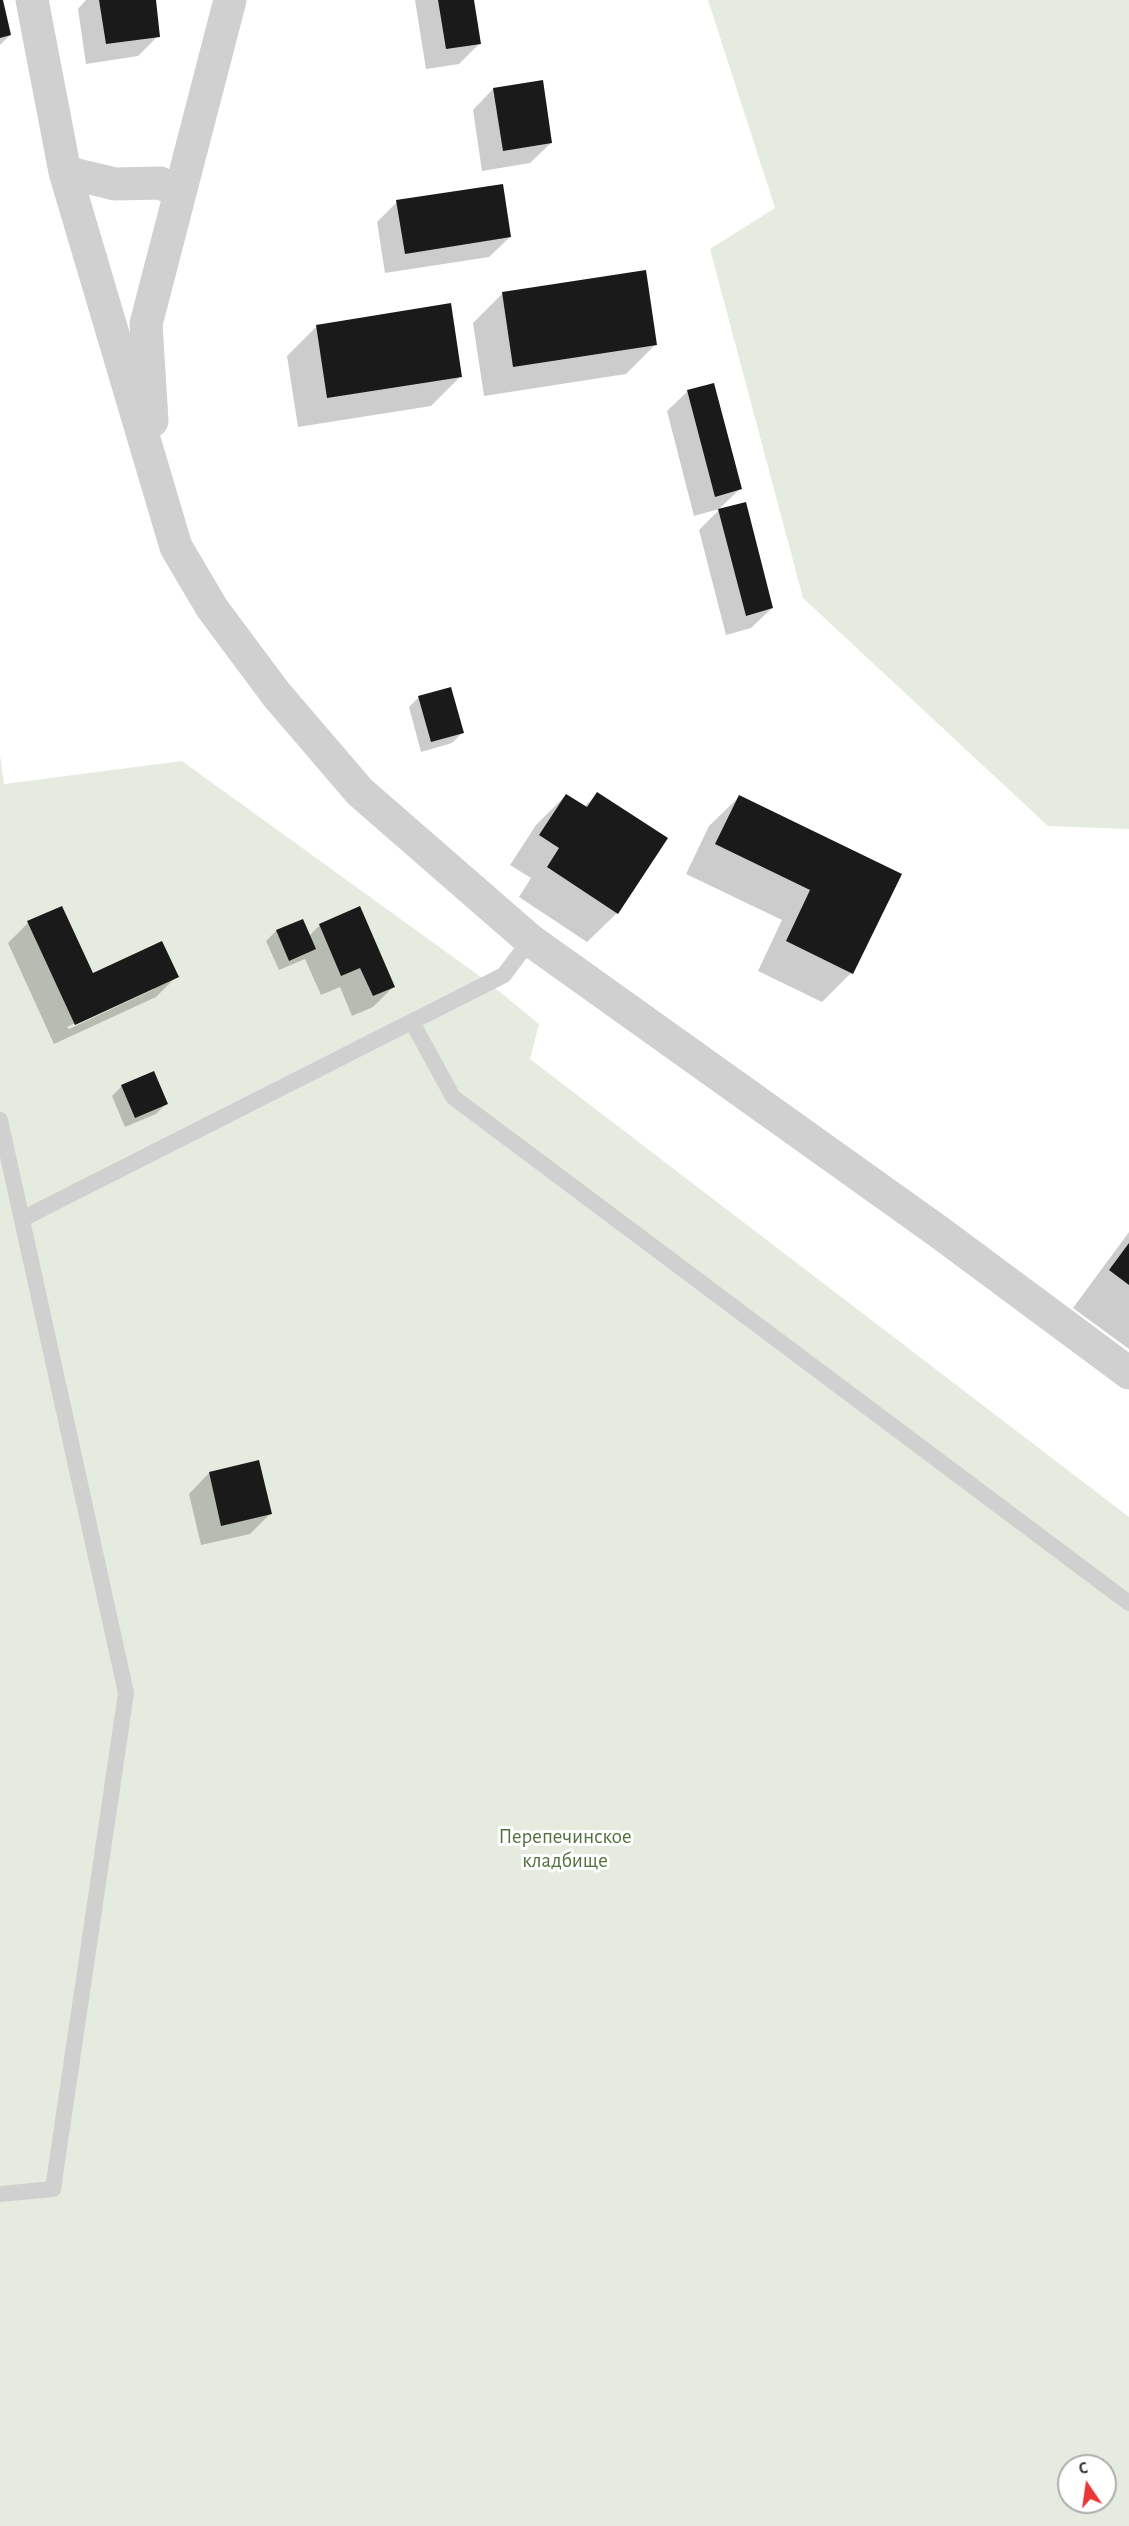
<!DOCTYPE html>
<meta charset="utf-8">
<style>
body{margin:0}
#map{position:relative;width:1129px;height:2526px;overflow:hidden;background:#fff;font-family:"Alegreya Sans",sans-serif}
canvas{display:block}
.north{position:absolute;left:1057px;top:2454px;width:60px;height:60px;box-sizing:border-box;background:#fff;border:2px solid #adadad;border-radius:50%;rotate:347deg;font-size:16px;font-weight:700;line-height:24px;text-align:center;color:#333}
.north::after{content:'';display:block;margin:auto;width:21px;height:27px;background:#e93636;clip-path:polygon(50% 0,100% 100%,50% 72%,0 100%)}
</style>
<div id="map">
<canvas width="1129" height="2526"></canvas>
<div class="north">С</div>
</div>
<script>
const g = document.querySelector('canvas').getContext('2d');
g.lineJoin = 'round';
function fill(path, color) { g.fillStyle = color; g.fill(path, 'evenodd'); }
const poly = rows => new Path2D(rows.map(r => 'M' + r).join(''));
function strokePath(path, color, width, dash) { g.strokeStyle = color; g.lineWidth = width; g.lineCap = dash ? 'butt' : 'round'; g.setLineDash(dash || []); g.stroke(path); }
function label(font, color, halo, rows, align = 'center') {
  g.font = font + ' "Alegreya Sans",sans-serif'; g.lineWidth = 6; g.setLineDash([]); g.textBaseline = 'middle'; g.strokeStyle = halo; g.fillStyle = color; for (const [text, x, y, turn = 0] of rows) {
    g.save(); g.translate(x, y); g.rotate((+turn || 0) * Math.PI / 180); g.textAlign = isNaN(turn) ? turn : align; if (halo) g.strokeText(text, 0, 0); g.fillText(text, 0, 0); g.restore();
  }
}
const green = poly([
 [708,0,1129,0,1129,829,1048,826,803,598,710,249,775,208],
 [0,755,4,784,182,761,489,983,539,1024,530,1059,1129,1517,1129,2526,0,2526],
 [1069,2466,1105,2466,1105,2502,1069,2502]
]);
const shadow = poly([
 [86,0,155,0,158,36,138,56,86,64,78,9],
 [415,0,472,0,479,44,459,64,426,69],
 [0,1,10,35,0,45],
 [493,89,551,143,530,163,482,171,473,110],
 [397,202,510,237,489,257,385,273,377,222],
 [502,294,656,344,626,374,484,396,473,323],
 [317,326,461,376,431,406,298,427,287,356],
 [688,391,740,489,719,509,694,516,667,411],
 [719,510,772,608,751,628,726,635,699,530],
 [419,697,462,733,452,743,421,752,409,707],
 [597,794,617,913,587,942,519,897,531,878,510,865,536,825,566,795,584,807],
 [739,797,899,874,851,973,822,1002,758,971,782,920,686,874,709,826],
 [302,921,309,936,320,925,393,987,373,1007,352,1016,340,987,321,995,305,959,279,970,266,941,276,931],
 [28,923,92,975,177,976,156,997,54,1044,8,943],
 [154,986,154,989,69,1029,67,1027],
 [122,1086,166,1104,156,1114,125,1127,112,1096],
 [1129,1232,1129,1349,1073,1308],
 [209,1473,270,1514,250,1534,201,1545,189,1494]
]);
const building = poly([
 [0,0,3,0,11,35,0,38],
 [99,0,156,0,160,37,106,44],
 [438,0,474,0,481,44,446,49],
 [543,80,552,143,503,151,493,88],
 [503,184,511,237,405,254,396,200],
 [646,270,657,345,513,367,502,292],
 [451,303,462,377,327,398,316,325],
 [714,383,742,489,715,497,687,390],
 [746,502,773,608,746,616,718,509],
 [451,687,464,733,431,742,418,696],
 [597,792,668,838,618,914,547,867,559,848,539,835,566,794,587,807],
 [739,795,902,874,853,974,786,941,810,890,715,844],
 [62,906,93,973,162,941,179,977,75,1025,27,921],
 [360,906,395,987,373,996,360,968,341,976,319,924],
 [303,919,316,949,289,961,276,930],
 [154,1071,168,1104,135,1118,121,1085],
 [1129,1243,1129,1285,1109,1270],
 [259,1460,272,1514,221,1526,209,1472]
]);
const service = poly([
 [412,1022,453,1097,1129,1603],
 [0,1120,126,1693,53,2189,0,2194],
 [22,1219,504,975,530,940]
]);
const minor = poly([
 [32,0,65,172,176,547,212,608,276,694,360,792,530,940,939,1232,1129,1373],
 [65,172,115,184,160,183,180,192],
 [152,421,146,324,230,0]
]);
const parkNames = [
 ["Перепечинское",565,1837],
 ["кладбище",565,1861]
];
fill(green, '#e5ecdf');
fill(shadow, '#0003');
fill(building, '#1a1a1a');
strokePath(service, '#d0d0d0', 16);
strokePath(minor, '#d0d0d0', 33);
label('21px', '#52713e', '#fff', parkNames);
</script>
